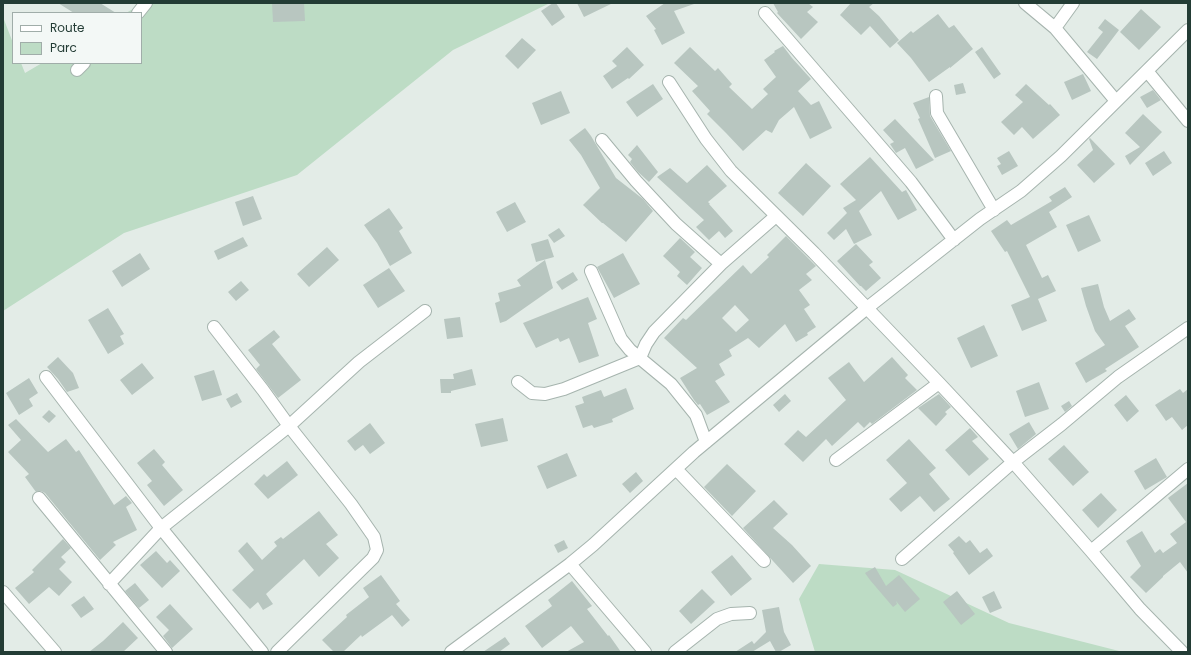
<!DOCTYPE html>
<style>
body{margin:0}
#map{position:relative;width:1191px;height:655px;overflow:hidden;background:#e3ece7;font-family:Poppins,sans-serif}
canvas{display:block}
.frame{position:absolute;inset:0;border:4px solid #233c35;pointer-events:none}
.legend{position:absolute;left:12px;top:12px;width:130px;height:52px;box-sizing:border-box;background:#f3f8f6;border:1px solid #a0ada9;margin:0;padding:5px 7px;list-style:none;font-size:12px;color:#233c35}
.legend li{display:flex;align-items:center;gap:8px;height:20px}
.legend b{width:20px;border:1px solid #a0ada9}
</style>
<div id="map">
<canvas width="1191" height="655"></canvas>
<div class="frame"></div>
<ul class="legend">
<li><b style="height:5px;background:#fff"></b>Route</li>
<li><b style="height:11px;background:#bddcc5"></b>Parc</li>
</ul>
</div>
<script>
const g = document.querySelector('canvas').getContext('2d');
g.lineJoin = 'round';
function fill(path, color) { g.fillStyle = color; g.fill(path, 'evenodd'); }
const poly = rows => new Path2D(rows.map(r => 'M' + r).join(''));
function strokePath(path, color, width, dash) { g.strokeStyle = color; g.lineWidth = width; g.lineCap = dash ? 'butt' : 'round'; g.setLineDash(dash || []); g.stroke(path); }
const green = poly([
 [143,3,550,3,453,50,297,175,124,233,3,311,3,17,13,43,13,63,21,63,25,73,42,63,141,63,141,13,126,13],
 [819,564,895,570,1009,623,1123,652,815,652,799,599]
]);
const building = poly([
 [58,3,100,3,116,13,74,13],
 [272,3,304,3,305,21,273,22],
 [553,3,556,3,565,17,552,26,541,11],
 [577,3,613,3,584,17],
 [665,3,694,3,694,4,674,11,685,33,662,45,654,30,656,29,646,16],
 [773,3,808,3,813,7,807,12,818,22,801,39,777,13,778,12],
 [851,3,874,3,869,7,879,16,899,40,890,48,870,26,861,35,840,15],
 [1141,9,1161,27,1139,50,1120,32],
 [938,14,949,28,954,25,973,49,950,68,950,67,929,82,911,58,897,43,911,31,913,33],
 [1105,19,1119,30,1097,59,1087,52,1103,32,1098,28],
 [522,38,536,50,518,69,505,56],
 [783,46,792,58,811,79,798,91,811,105,819,101,832,128,810,139,794,107,779,120,772,133,766,130,743,151,726,133,707,114,710,111,692,91,698,86,674,63,690,47,715,71,718,68,732,84,729,87,752,109,768,94,763,89,776,77,764,60,775,52,774,51],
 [627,47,644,65,629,79,628,78,612,89,603,76,617,66,612,61],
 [982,47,1001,74,994,79,975,52],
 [1083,74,1091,91,1072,100,1064,82],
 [963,83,966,93,956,95,954,85],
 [653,84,663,99,637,117,626,102],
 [1026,84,1049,105,1050,104,1060,115,1033,139,1022,127,1014,135,1001,122,1023,102,1015,95],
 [1153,90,1161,100,1147,108,1140,97],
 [561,91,570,113,541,125,532,103],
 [929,97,930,116,951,151,935,158,918,119,920,118,913,103],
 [1143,114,1162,132,1130,165,1125,156,1140,147,1125,133],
 [895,119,934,160,916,169,905,148,896,153,890,144,894,142,883,130],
 [585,128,591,136,616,178,643,199,653,211,626,242,603,223,602,223,583,205,600,188,581,155,569,140],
 [1090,138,1115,164,1094,183,1077,165,1093,150,1089,139],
 [637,145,658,172,649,182,638,172,630,162,632,159,628,155],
 [1009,151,1018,166,1002,175,997,166,1001,164,997,158],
 [1164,151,1172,163,1153,176,1145,163],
 [870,157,902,192,906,190,917,210,898,220,881,191,859,211,872,235,854,244,846,229,834,240,827,233,847,213,843,208,856,200,840,184],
 [806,163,831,186,803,216,778,193],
 [707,165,727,186,708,202,710,204,709,204,733,231,725,238,719,231,709,240,696,227,704,220,657,177,670,168,687,183],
 [1065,187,1072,197,1049,212,1057,227,1026,245,1042,278,1048,275,1056,291,1038,299,1047,321,1022,331,1011,305,1030,297,1007,251,1005,252,991,231,1007,220,1011,225,1052,201,1049,197],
 [253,196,262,219,243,226,235,202],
 [515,202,526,222,507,232,496,212],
 [389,208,403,228,399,231,412,253,390,266,377,243,364,225],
 [1089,215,1101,241,1078,252,1066,225],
 [559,228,565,236,554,243,548,235],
 [786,236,816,266,806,274,812,280,799,290,810,305,804,309,816,327,807,333,808,335,796,342,785,324,759,348,748,338,729,350,732,356,719,364,725,375,715,381,730,402,707,415,700,404,698,405,694,400,680,378,697,368,664,338,683,318,686,320,743,265,751,274,769,257,767,255],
 [735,305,749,320,736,332,722,318],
 [243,237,248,246,218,260,214,251],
 [680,238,695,252,690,257,702,268,687,285,677,276,680,272,663,256],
 [548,239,554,257,536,262,531,244],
 [856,244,873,262,869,265,881,278,866,291,861,286,860,286,837,261],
 [327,247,339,260,309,287,297,274],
 [140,253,150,269,122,287,112,271],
 [623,253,640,284,614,298,597,267],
 [545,260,553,288,506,321,500,323,495,303,500,301,498,293,521,286,517,280],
 [389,268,405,291,378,308,363,285],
 [573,272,578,280,562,290,556,282],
 [241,281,249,290,236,301,228,292],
 [1098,284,1104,307,1110,321,1129,309,1136,319,1125,326,1139,347,1105,369,1107,371,1086,383,1075,363,1105,345,1095,331,1086,306,1081,288],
 [588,297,597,319,588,323,599,356,579,363,569,338,560,342,558,338,536,348,523,323],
 [108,308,124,334,120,336,124,344,108,354,88,320],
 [460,317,463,337,447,339,444,319],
 [984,325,998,356,971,368,957,338],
 [274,330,280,337,272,344,301,380,278,398,256,369,260,365,248,350],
 [58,357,73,373,79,388,67,392,58,379,47,367],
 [892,357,908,375,905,378,917,390,872,424,870,422,864,428,858,422,832,446,826,439,803,462,784,444,798,430,806,437,846,400,828,378,849,362,864,382],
 [142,363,154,378,132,395,120,380],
 [472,369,476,385,451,391,451,393,441,393,440,379,454,379,453,374],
 [214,370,222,395,202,401,194,376],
 [29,378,38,393,29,399,33,406,19,415,6,393],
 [1039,382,1049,409,1025,417,1016,391],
 [626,388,634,409,612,419,613,422,594,428,592,425,583,428,575,406,584,403,582,397,601,390,604,397],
 [1180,389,1183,393,1188,389,1188,425,1182,430,1172,417,1166,421,1155,405],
 [237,393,242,402,231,408,226,399],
 [785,394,791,401,779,412,773,405],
 [939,394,951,407,945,412,947,414,936,426,918,408],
 [1126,395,1139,411,1127,422,1114,405],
 [1069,401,1072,406,1065,412,1061,406],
 [49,410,56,416,49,423,42,417],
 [503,418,508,441,481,447,475,424],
 [16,419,48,452,66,439,76,452,79,450,114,505,126,496,132,503,126,507,137,530,113,542,116,545,100,560,45,493,41,491,36,492,25,477,29,474,8,452,21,440,8,425],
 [1029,422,1036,434,1018,449,1009,434],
 [370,423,385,443,370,454,363,445,355,451,347,441],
 [970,428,978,437,972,441,989,459,969,476,945,450],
 [909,439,936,468,929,474,950,499,934,512,920,496,901,512,889,499,907,483,886,460],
 [1064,445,1089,472,1073,486,1048,459],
 [154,449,165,462,162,465,183,490,164,506,147,485,152,481,137,463],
 [567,453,577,476,547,489,537,466],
 [1156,458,1167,477,1145,490,1134,471],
 [287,461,298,475,268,499,254,484,264,474,267,477],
 [727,464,756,491,732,516,704,487],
 [636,472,643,481,630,493,622,484],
 [1188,483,1188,573,1180,562,1163,576,1163,577,1146,593,1130,577,1141,566,1126,541,1142,531,1155,553,1160,549,1163,553,1177,543,1170,534,1186,522,1168,498],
 [1101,493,1117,510,1098,528,1082,510],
 [774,500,788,514,773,528,792,545,811,566,793,583,743,528],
 [319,511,338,535,326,544,339,558,319,577,304,559,266,594,273,604,263,610,258,602,250,609,232,590,254,570,238,551,247,542,262,560,277,546,274,542,281,537,283,539],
 [959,536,966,543,970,540,980,553,987,548,993,556,969,575,953,553,954,552,948,545],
 [63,539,71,548,61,557,66,562,59,569,72,582,59,596,49,587,29,604,15,588,34,572,32,570],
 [564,540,568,548,558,553,554,545],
 [156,551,167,563,170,560,180,571,162,588,140,565],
 [732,555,752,579,731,596,711,572],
 [875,567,886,586,899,575,920,599,905,612,896,601,897,604,893,607,870,580,865,573],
 [381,575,400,601,396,604,410,620,402,627,392,615,362,637,361,635,343,652,334,652,322,640,347,617,346,615,369,597,363,588],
 [572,581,592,606,587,609,608,636,609,635,621,652,566,652,584,642,571,626,542,648,525,626,552,606,548,600],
 [135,583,149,600,139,608,125,591],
 [702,589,715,602,691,624,679,611],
 [957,591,975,614,961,625,943,602],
 [994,591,1002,608,990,613,982,597],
 [84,596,94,609,81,618,71,605],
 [170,604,193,629,172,648,163,636,169,630,156,617],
 [779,607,784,632,791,645,779,652,776,652,770,641,752,652,735,652,752,641,754,644,766,632,762,610],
 [123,622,138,638,123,652,89,652,103,641],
 [505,637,510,644,499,652,483,652]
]);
const minor = poly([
 [1025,3,1055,28,1116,101],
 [138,13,146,3],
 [765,13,911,182,954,240],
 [1055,28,1073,3],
 [77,70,84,63],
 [1147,71,1188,121],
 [669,82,706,139,731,171,814,253,939,383,1013,462,1091,551,1140,609,1182,652],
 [936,96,937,113,994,210],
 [602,140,636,181,676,224,721,264],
 [591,271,621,339,630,350,671,384,696,415,706,442],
 [214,327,263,390,289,426,351,504,374,537,377,550,373,558,277,652],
 [46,377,161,528,262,652],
 [518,382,532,393,545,394,564,389,640,358,646,344,654,332,721,264,776,216],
 [836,460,939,383],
 [676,469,764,561],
 [39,498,166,652],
 [1091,551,1188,469],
 [902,559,1013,462,1062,424,1118,377,1188,328],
 [570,564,645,652],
 [109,584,161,528,289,426,359,362,425,311],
 [3,592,55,652],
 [451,652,570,564,593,545,694,452,867,308,980,219,1021,191,1061,156,1188,30],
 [675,652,717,619,731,614,750,613]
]);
fill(green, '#bddcc5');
fill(building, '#b8c6c0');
strokePath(minor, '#a6b4ae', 14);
strokePath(minor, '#fff', 12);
</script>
